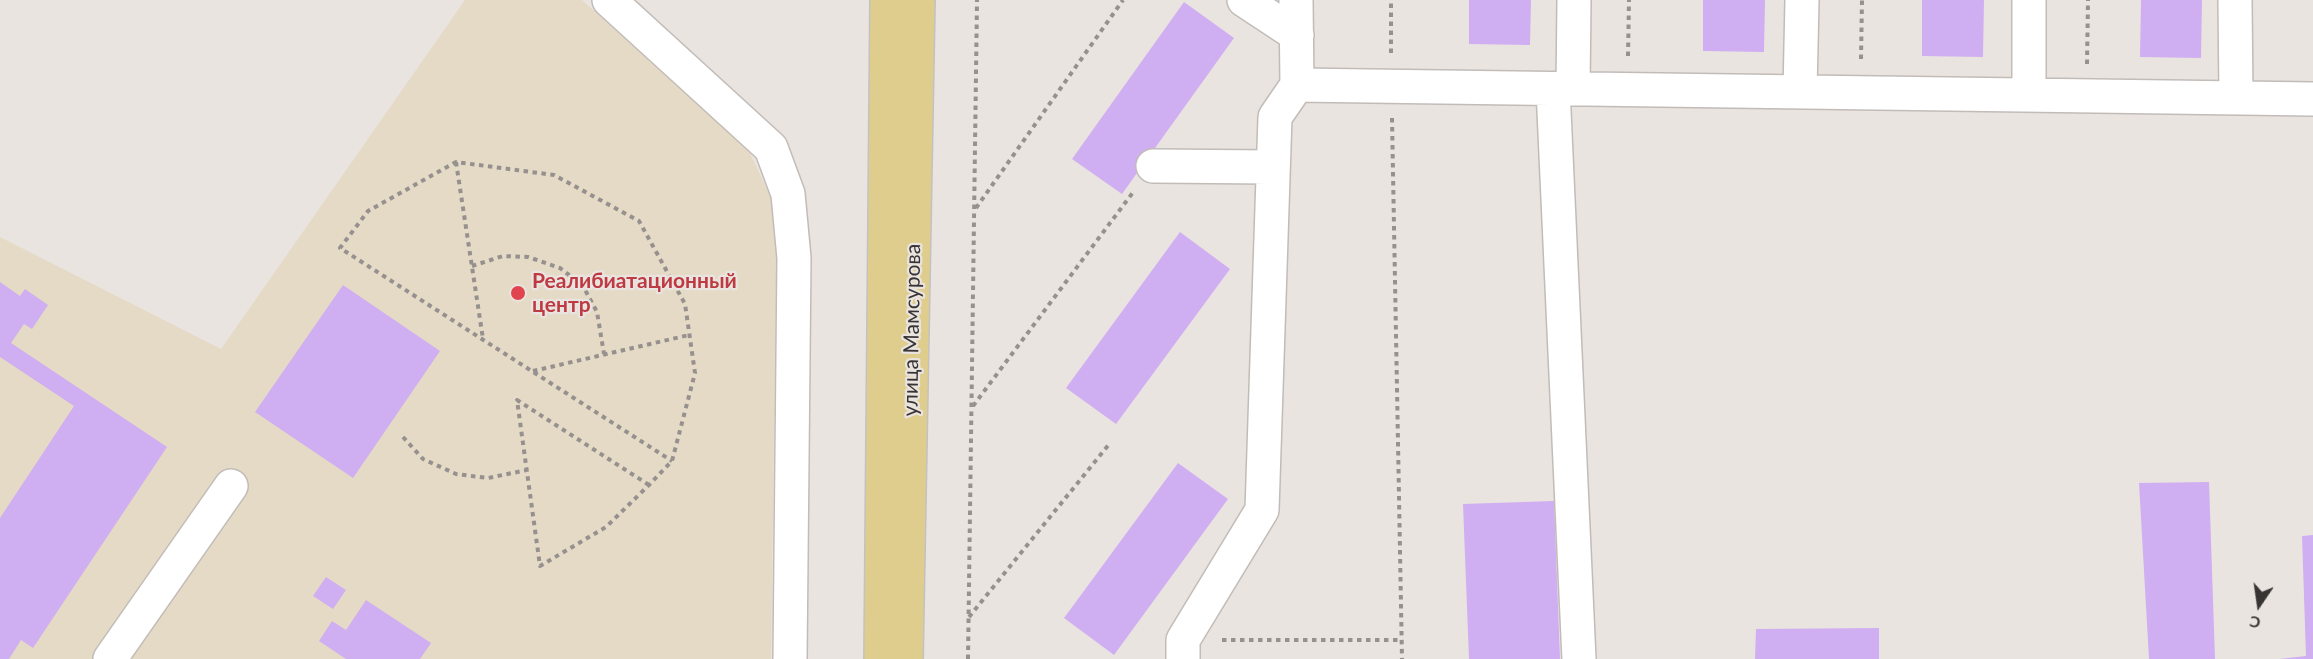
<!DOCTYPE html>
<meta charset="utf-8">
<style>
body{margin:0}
#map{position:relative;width:2313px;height:659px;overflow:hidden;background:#eae4e0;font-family:Lato,sans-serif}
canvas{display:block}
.north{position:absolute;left:2229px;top:575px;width:60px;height:60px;-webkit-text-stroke:4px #eae4e0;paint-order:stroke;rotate:193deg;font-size:16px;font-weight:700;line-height:24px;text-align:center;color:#373433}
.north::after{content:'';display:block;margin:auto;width:21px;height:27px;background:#373433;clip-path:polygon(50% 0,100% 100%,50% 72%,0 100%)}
</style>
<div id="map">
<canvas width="2313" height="659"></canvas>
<div class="north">С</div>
</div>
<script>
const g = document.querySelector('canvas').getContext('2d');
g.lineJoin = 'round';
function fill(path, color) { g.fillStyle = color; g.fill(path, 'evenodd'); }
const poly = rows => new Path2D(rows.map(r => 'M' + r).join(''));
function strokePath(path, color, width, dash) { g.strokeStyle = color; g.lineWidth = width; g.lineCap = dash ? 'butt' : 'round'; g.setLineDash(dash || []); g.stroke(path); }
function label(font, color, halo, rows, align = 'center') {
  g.font = font + ' Lato,sans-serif'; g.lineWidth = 4.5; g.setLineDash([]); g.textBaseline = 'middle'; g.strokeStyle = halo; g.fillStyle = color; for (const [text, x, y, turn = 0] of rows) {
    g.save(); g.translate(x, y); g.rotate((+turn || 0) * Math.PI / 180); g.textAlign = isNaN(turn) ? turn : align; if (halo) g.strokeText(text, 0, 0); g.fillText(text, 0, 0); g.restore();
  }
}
const medical = poly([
 [465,0,582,0,748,149,777,211,771,659,0,659,0,237,221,349]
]);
const building = poly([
 [1469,0,1531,0,1530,45,1469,44],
 [1703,0,1765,0,1764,52,1703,51],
 [1922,0,1984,0,1983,57,1922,56],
 [2141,0,2202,0,2201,58,2140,57],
 [1184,2,1234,38,1122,194,1072,159],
 [1180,232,1230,269,1116,424,1066,388],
 [0,282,20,296,25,289,48,305,32,329,24,324,11,343,167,447,33,648,21,640,9,659,0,659,0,518,74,406,0,357],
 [343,285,440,351,353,478,255,412],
 [1178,463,1228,499,1114,655,1064,618],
 [2209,482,2215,659,2149,659,2139,483],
 [1554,501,1560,659,1469,659,1463,504],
 [2313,535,2313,659,2279,659,2306,656,2302,536],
 [326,577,346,590,333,609,313,596],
 [366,600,431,643,420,659,346,659,319,641,332,621,346,630],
 [1879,628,1879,659,1755,659,1756,629]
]);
const path = poly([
 [1391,53,1391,0],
 [1628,56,1629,0],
 [1861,59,1862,0],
 [2087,64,2088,0],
 [1392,118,1402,659],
 [456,162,483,339],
 [976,208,1123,0],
 [472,266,503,256,528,257,560,268,583,286,597,312,604,354],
 [533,371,689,335],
 [973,406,1134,191],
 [403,437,423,459,456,474,488,478,527,470],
 [649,485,517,400,540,566,606,527,649,485,672,461,695,373,685,304,639,221,554,175,456,162,368,211,340,248,672,461],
 [969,617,1110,443],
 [1222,640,1401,640],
 [968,659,977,0]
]);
const minor = poly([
 [609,0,771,148,788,194,794,258,790,659],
 [1244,0,1297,35],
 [1296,0,1297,85,2313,99],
 [2235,0,2236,98],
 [1553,89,1579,659],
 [1573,89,1574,0],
 [1800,92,1802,0],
 [2029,95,2029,0],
 [1153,166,1272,167],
 [110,659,231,486],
 [1183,659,1183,640,1262,510,1275,117,1297,85]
]);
const major = poly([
 [881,659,887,0],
 [906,659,918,0]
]);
const markers = [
 [518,293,8,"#e0444e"]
];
const healthNames = [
 ["Реалибиатационный",532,281],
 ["центр",532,305]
];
const streetNames = [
 ["улица Мамсурова",912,330,-89]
];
fill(medical, '#e5dac6');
fill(building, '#d0aef2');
strokePath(minor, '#c2bcb8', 36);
strokePath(major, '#c3c2c2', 36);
strokePath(path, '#96918e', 4, [4.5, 4.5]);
strokePath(minor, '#fff', 33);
strokePath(major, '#dfcd8e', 33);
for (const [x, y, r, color] of markers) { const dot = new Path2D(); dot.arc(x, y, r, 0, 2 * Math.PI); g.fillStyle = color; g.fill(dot); strokePath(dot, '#eae4e0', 2); }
label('bold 21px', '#be3a42', '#eae4e0', healthNames, 'left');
label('21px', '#373433', '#eae4e0', streetNames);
</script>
